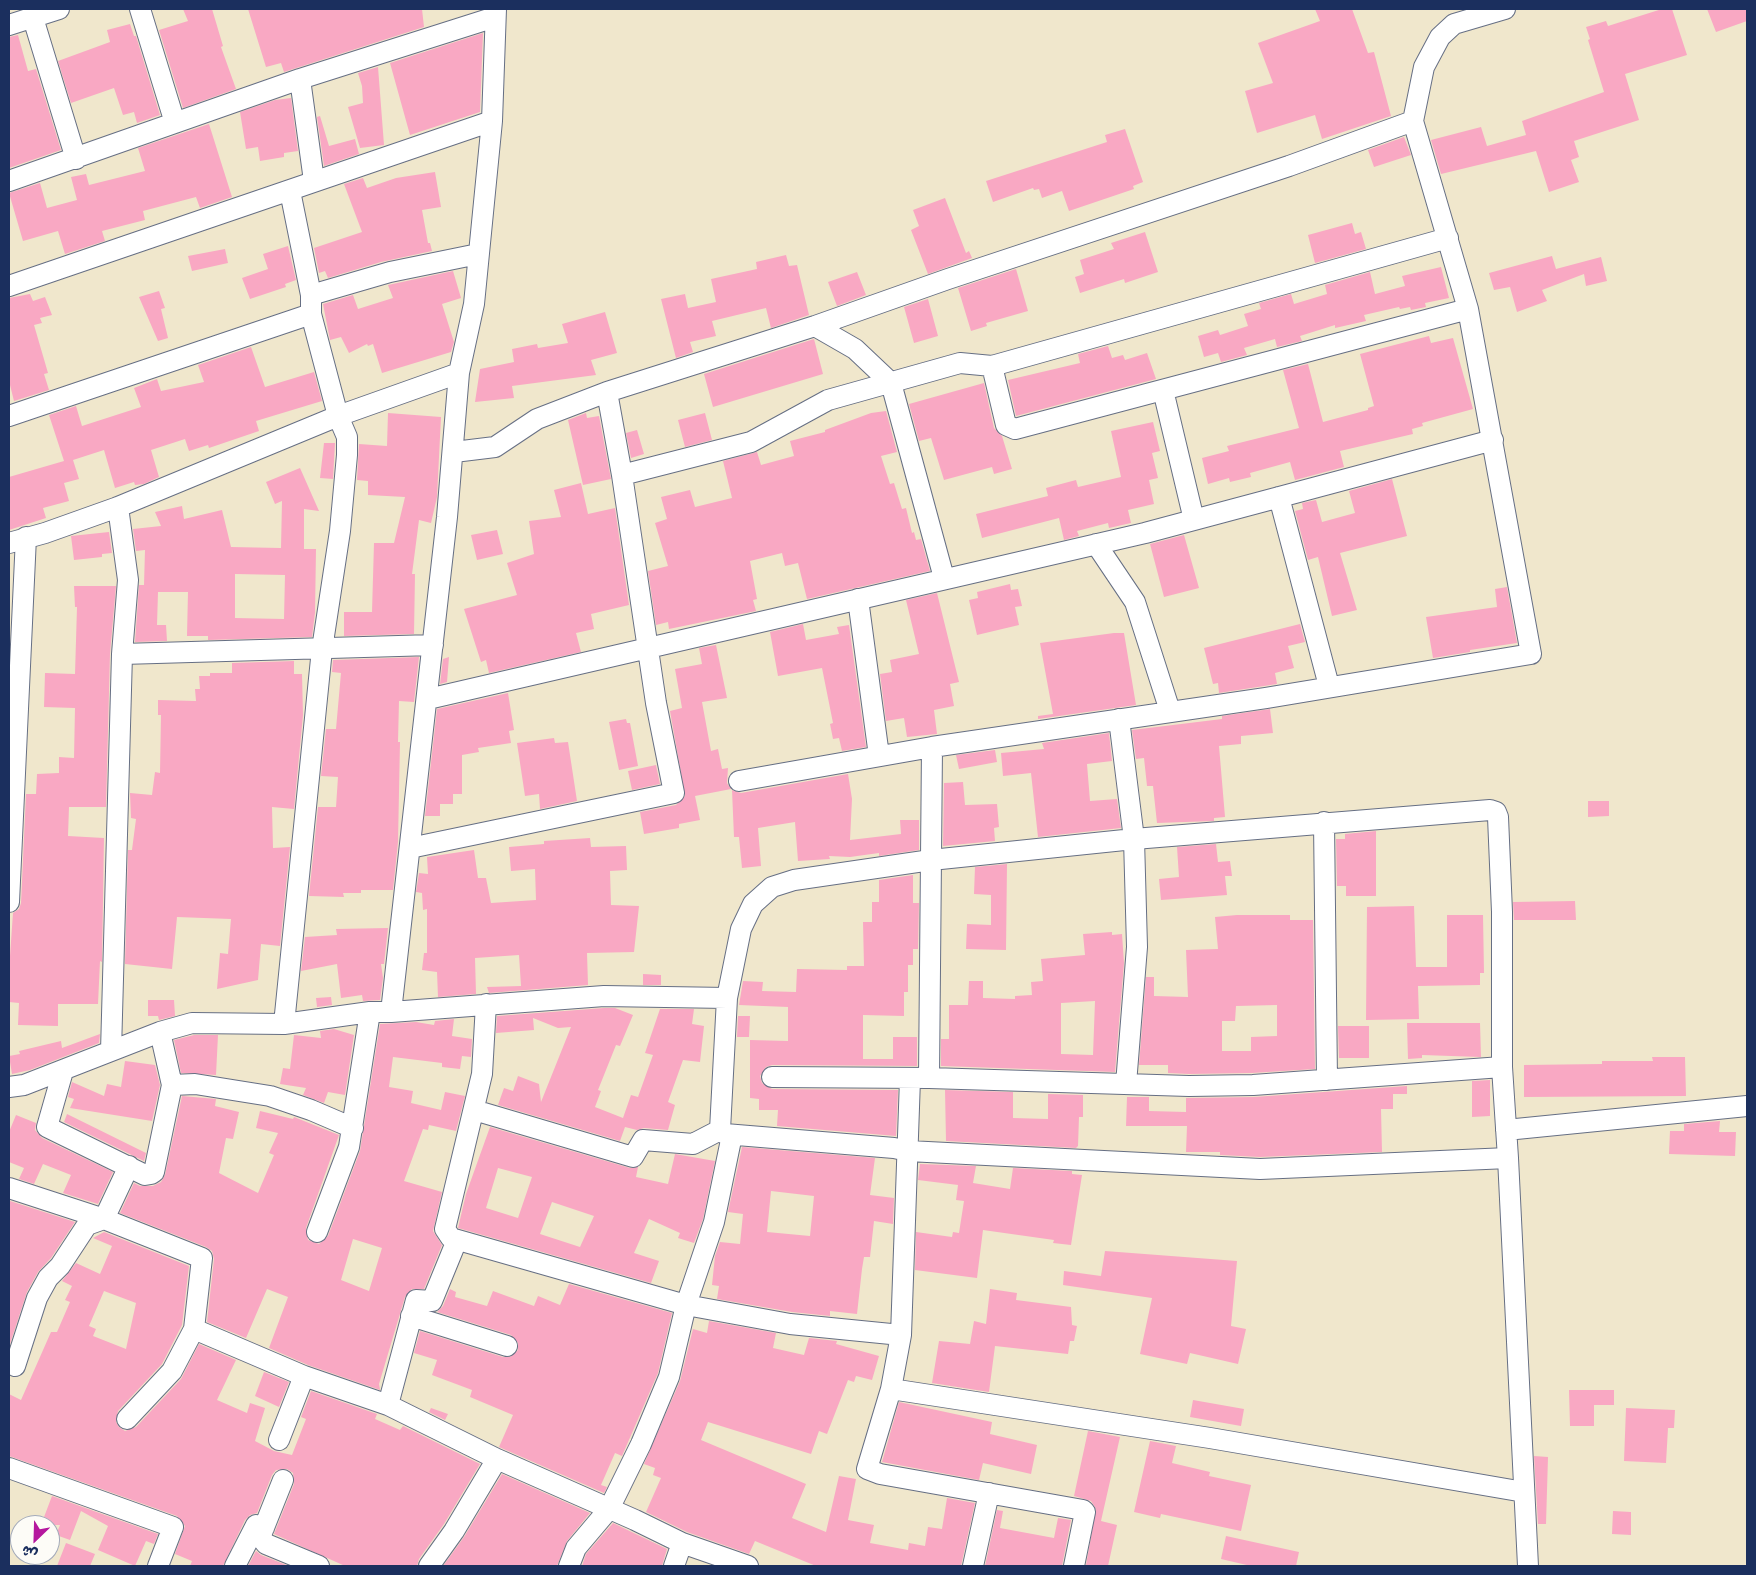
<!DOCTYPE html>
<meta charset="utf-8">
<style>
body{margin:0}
#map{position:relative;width:1756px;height:1575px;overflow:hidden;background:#f0e7cc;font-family:Mali,"Playpen Sans Arabic",sans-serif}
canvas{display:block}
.frame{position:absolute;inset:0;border:10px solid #1b2f5e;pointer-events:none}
.north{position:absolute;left:10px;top:1515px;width:50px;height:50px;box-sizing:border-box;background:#fdfcf7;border:1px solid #a3aaba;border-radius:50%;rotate:204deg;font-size:14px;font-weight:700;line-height:20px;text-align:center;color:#1b2f5e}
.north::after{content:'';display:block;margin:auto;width:18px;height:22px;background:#b5179e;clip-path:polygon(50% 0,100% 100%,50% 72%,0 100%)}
</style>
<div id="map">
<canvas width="1756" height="1575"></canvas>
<div class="frame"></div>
<div class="north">ش</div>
</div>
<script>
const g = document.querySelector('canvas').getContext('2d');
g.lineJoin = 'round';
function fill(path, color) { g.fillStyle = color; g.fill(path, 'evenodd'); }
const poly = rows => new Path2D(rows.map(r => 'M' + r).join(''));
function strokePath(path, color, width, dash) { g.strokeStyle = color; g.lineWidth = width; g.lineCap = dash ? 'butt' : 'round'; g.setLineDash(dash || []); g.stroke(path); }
const building = poly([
 [183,9,212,9,223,46,221,47,236,89,183,108,159,30,188,21],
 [248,9,422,9,424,27,284,72,281,63,266,67],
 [1315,9,1352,9,1368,53,1374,52,1391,116,1322,139,1315,115,1257,133,1245,91,1273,83,1258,43,1320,21],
 [1662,9,1672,9,1687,55,1625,74,1639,120,1574,141,1579,157,1571,160,1579,182,1549,192,1536,151,1441,174,1431,140,1481,127,1487,146,1526,135,1522,121,1604,92,1588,40,1590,39,1586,27,1606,21,1608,26],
 [1707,9,1747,9,1747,21,1716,32],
 [130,24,134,36,136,36,160,115,137,123,134,112,123,115,114,88,71,103,58,61,110,42,107,30],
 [483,33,480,112,410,135,390,63],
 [18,35,28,71,36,69,61,150,9,168,9,37],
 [378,67,384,145,360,148,348,107,363,103,362,86,358,73],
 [291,98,298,151,284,153,284,157,260,161,258,147,246,149,240,112,275,100],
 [320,116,329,146,355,139,359,154,324,166,317,117],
 [209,124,232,197,200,208,196,197,143,211,145,220,102,231,105,241,65,254,58,231,23,241,9,193,40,183,47,208,77,200,71,177,86,174,89,185,145,171,138,148],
 [1125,129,1143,182,1133,186,1134,189,1069,211,1062,191,1042,198,1039,189,1034,190,1033,188,993,202,986,181,1107,142,1105,135],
 [1404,137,1411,155,1374,167,1368,150],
 [435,172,441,207,422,210,428,243,430,243,432,251,381,262,328,278,325,271,319,273,314,248,362,232,344,184,363,178,367,188,396,178],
 [945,198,966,253,969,251,972,258,928,274,911,230,919,226,913,210],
 [1352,223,1355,234,1361,232,1366,249,1315,263,1308,235],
 [1145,232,1158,272,1125,283,1124,279,1080,293,1075,277,1084,274,1080,260,1114,249,1111,243],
 [288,246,296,280,285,284,286,287,250,299,242,278,268,269,263,254],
 [225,249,228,263,192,271,188,256],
 [786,255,789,266,797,265,809,315,771,328,766,308,712,321,716,336,690,342,693,352,676,358,661,299,685,294,688,308,716,302,711,279,757,269,756,262],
 [1552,256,1556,269,1601,257,1607,281,1586,286,1584,274,1542,290,1547,301,1517,312,1510,287,1494,290,1489,273],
 [1441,267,1449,298,1425,303,1426,307,1411,310,1410,307,1400,309,1399,307,1364,315,1366,321,1335,328,1335,325,1300,336,1302,341,1277,347,1275,339,1244,348,1247,355,1221,362,1218,353,1204,357,1198,336,1218,330,1220,335,1248,326,1244,314,1261,309,1259,303,1291,294,1294,304,1327,294,1325,285,1370,272,1375,294,1405,286,1402,276],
 [1016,269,1028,311,986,323,987,326,971,331,958,288],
 [453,271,461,298,442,304,454,342,451,352,382,373,373,344,368,346,367,344,349,353,341,337,330,340,323,304,353,295,358,309,393,298,388,285],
 [857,272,866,295,837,306,828,282],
 [159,291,165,308,161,309,168,338,158,341,139,297],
 [30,294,33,301,45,297,52,315,40,318,42,323,34,325,48,373,44,374,49,390,14,401,9,381,9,298],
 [928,299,938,336,914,343,904,307],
 [605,312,617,353,591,360,596,375,512,386,514,398,475,402,480,369,514,362,512,349,537,344,538,348,568,343,562,324],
 [1429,336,1431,343,1453,338,1473,409,1422,423,1423,426,1412,429,1413,434,1340,451,1344,467,1295,480,1290,462,1250,473,1251,477,1230,482,1229,478,1208,484,1202,458,1229,451,1227,446,1299,428,1283,370,1308,364,1323,422,1368,410,1368,408,1374,406,1360,354],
 [814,339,823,374,713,407,704,374],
 [1108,346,1112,358,1123,355,1125,360,1147,353,1156,379,1016,416,1008,380,1080,363,1078,354],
 [251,347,265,387,314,372,322,401,256,421,259,431,209,448,208,445,189,451,185,439,151,450,159,477,144,484,135,485,134,482,115,488,104,450,73,460,79,479,64,483,69,501,43,508,46,518,9,530,9,477,64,461,49,415,76,406,82,426,141,407,134,388,157,379,161,391,204,382,198,365],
 [984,383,994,428,1002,436,1012,469,994,474,992,467,944,480,931,438,919,441,909,404],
 [886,411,897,452,881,456,890,484,894,483,902,509,906,508,912,533,914,532,916,540,921,539,930,571,807,599,798,563,785,566,782,553,750,561,757,599,753,600,756,611,669,629,668,622,656,625,648,571,668,566,655,523,667,519,661,497,690,490,695,507,732,498,723,461,757,452,761,465,794,456,790,441,825,432,825,430,871,413],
 [388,413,441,417,437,497,431,523,419,520,412,574,415,574,414,634,344,636,344,612,372,612,374,543,394,543,405,497,368,495,368,481,357,480,359,444,387,446],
 [586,413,587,418,599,416,611,479,583,485,568,420],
 [705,413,712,440,685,447,678,420],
 [1153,422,1160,451,1152,453,1158,478,1149,480,1154,504,1128,510,1131,523,1109,528,1108,523,1077,531,1079,536,1064,540,1059,518,982,538,976,514,1048,496,1046,488,1076,480,1078,487,1121,477,1111,431],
 [637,430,644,454,631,458,626,433],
 [324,443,335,443,333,479,320,478],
 [300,468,319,511,304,509,304,549,316,549,315,613,312,637,208,640,208,636,187,636,188,592,158,592,157,625,166,625,167,641,135,642,139,585,144,585,145,550,136,551,133,529,161,526,155,512,182,506,184,519,222,510,231,547,281,548,282,501,275,504,266,482],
 [235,574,285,575,284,619,235,618],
 [1392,479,1407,536,1340,553,1357,610,1332,616,1318,557,1308,560,1295,511,1303,509,1302,503,1316,500,1322,522,1355,513,1349,491],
 [581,483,588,514,615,508,629,605,591,614,594,629,576,633,581,652,489,673,486,660,481,662,464,609,517,595,507,563,534,554,529,521,561,517,554,490],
 [497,530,503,554,477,560,471,535],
 [109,532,112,553,102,554,102,557,74,560,71,536],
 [1184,535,1199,588,1164,597,1150,544],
 [1010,584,1011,590,1018,589,1022,606,1015,607,1019,625,977,635,969,600,978,598,977,592],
 [74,586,116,586,110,654,106,807,69,807,68,836,104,838,102,962,100,961,98,1004,58,1004,58,1026,18,1025,19,1003,9,1002,10,956,13,913,19,909,21,903,26,794,36,794,37,774,59,773,59,757,74,758,75,708,44,707,45,673,75,674,77,607,75,607],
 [1507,587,1517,643,1470,650,1470,652,1433,658,1426,617,1497,607,1495,589],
 [937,593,959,682,950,684,954,706,934,710,937,734,907,737,904,718,886,721,880,674,892,672,890,660,919,654,906,600],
 [803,624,806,640,839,634,837,627,849,625,866,747,842,751,839,738,833,739,830,724,833,723,822,668,778,676,770,632],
 [1300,624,1305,642,1288,646,1294,668,1275,673,1277,684,1219,693,1218,683,1213,684,1204,648],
 [1114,633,1124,633,1136,705,1038,719,1038,716,1053,714,1040,643],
 [716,645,727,698,702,702,711,751,718,749,722,769,728,768,727,783,731,789,695,796,700,820,679,824,679,828,644,834,640,812,676,805,685,796,670,711,682,708,675,669,702,664,699,648],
 [419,657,414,702,399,701,398,742,400,742,398,842,393,890,361,890,361,893,343,893,344,897,309,896,318,807,336,807,338,777,321,776,326,729,336,729,341,673,332,672,333,660],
 [449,657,447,682,440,684,443,659],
 [294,661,294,674,302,674,303,715,294,809,272,807,273,848,290,847,280,946,261,944,258,980,217,989,220,953,228,954,231,919,177,917,172,969,125,964,128,850,132,850,136,819,131,818,130,793,152,795,155,772,160,773,161,715,158,715,158,700,196,701,195,689,200,689,199,676,210,676,210,673,232,673,232,663],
 [508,693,514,730,509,731,511,743,478,748,479,752,462,755,462,794,453,794,453,804,440,804,440,816,425,816,437,709],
 [1270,709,1273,733,1241,736,1241,744,1219,746,1225,817,1214,818,1214,821,1157,823,1153,786,1147,786,1144,758,1136,759,1132,730,1222,719,1222,716],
 [626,719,627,723,630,723,638,766,619,770,609,722],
 [1109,733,1112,761,1087,764,1090,801,1117,799,1121,828,1038,837,1031,773,1003,776,1001,753,1044,749,1042,743],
 [554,738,555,743,568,742,577,801,540,809,539,794,525,796,517,743],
 [995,750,997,762,959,769,956,755],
 [656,765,660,784,632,790,628,771],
 [848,774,852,799,850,840,901,834,900,820,919,820,919,850,879,856,879,853,850,857,829,856,830,859,798,861,795,822,758,828,761,866,742,868,739,837,734,837,732,790,741,793],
 [963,782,965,805,997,804,999,827,994,828,995,841,943,846,944,783],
 [1588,801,1609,801,1609,816,1588,817],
 [1376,831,1376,896,1346,896,1346,886,1337,886,1336,839,1345,839,1345,834],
 [590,838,591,847,626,846,627,870,610,871,611,905,639,906,634,952,587,953,588,985,489,993,487,987,521,986,519,955,475,958,476,994,438,997,437,972,422,970,424,953,427,953,427,909,423,910,422,893,416,892,419,873,428,874,427,857,474,850,478,878,486,878,491,903,536,900,535,869,511,871,509,847,544,844,544,841],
 [1216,844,1218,862,1230,861,1232,876,1225,876,1227,895,1161,900,1159,879,1179,877,1177,847],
 [1007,864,1006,950,966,949,967,924,991,925,991,895,974,894,975,867],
 [913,875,913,903,919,903,918,949,913,949,913,965,908,965,908,992,904,992,904,1016,863,1015,863,1059,893,1059,893,1037,917,1037,917,1066,772,1065,766,1067,760,1076,762,1083,772,1089,898,1090,896,1136,777,1126,778,1110,759,1110,759,1099,750,1098,750,1040,788,1041,788,1007,739,1005,743,981,763,982,762,991,796,992,797,969,847,970,847,966,864,966,863,922,872,922,872,902,879,902,879,880],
 [1575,901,1576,920,1514,920,1513,902],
 [1414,906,1416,967,1447,967,1447,915,1483,915,1484,973,1480,973,1480,985,1418,986,1419,1019,1366,1020,1367,907],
 [1237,915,1290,915,1290,920,1313,920,1315,1069,1252,1073,1189,1074,1168,1073,1168,1065,1139,1065,1146,977,1154,977,1154,996,1188,997,1186,950,1218,949,1215,917],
 [1277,1005,1277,1036,1251,1037,1251,1051,1222,1051,1222,1021,1235,1021,1236,1006],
 [388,928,384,964,381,964,383,978,380,1000,363,1001,362,995,341,998,337,964,301,971,305,937,337,935,336,929],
 [1112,932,1112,935,1122,934,1124,963,1115,1072,941,1066,941,1039,949,1039,949,1005,968,1005,969,981,983,981,983,998,1015,999,1015,996,1032,995,1031,982,1043,981,1041,959,1085,955,1083,934],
 [1095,1001,1093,1055,1061,1054,1061,1003],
 [643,974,661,975,661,985,643,985],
 [331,997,332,1005,317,1007,316,998],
 [148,1000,174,1000,175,1016,159,1020,158,1016,148,1016],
 [604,1008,615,1008,633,1015,620,1046,616,1045,598,1090,601,1091,595,1107,623,1118,631,1095,638,1097,653,1055,645,1053,660,1009,694,1009,692,1024,704,1026,700,1062,683,1060,668,1102,675,1105,668,1130,644,1128,637,1130,625,1127,620,1141,498,1105,504,1088,513,1091,518,1076,539,1084,541,1102,571,1027,558,1028,533,1018,534,1030,496,1033,497,1016],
 [738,1016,750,1016,749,1037,737,1037],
 [454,1019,452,1036,472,1039,471,1057,462,1056,460,1069,442,1067,442,1063,393,1057,389,1087,413,1091,411,1103,441,1110,445,1092,465,1096,456,1131,429,1125,428,1130,423,1129,404,1181,442,1192,433,1231,442,1245,424,1289,412,1289,405,1297,379,1384,380,1390,308,1365,269,1348,288,1297,267,1289,246,1338,207,1322,214,1259,212,1251,206,1247,120,1213,134,1183,140,1186,153,1186,161,1182,165,1175,182,1096,216,1099,215,1106,239,1112,233,1139,226,1138,219,1173,258,1193,274,1155,269,1153,278,1133,256,1128,260,1111,293,1119,294,1117,339,1135,306,1228,308,1240,319,1244,328,1236,360,1151,380,1024,416,1022,434,1025,435,1021],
 [353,1239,382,1248,369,1291,341,1280],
 [1407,1023,1480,1023,1481,1057,1422,1055,1422,1058,1408,1059],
 [1338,1026,1369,1026,1369,1058,1339,1058],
 [334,1029,354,1035,345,1095,328,1092,324,1103,303,1095,306,1088,280,1084,283,1068,290,1069,294,1035,321,1038,320,1031],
 [100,1034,99,1043,30,1070,12,1074,9,1056,20,1054,19,1051,61,1041,62,1048],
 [194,1035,218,1035,216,1075,181,1073,174,1040],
 [1652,1057,1685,1057,1686,1096,1524,1097,1524,1065,1602,1064,1602,1061,1653,1061],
 [125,1061,155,1065,160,1085,152,1121,70,1108,74,1099,68,1097,72,1082,104,1096,107,1084,121,1087],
 [1490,1080,1490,1116,1472,1117,1472,1081],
 [1407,1086,1407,1094,1393,1094,1393,1109,1381,1109,1382,1152,1260,1157,1220,1155,1220,1152,1186,1152,1187,1126,1126,1126,1127,1097,1149,1097,1149,1111,1186,1112,1186,1098,1254,1097],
 [945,1090,1013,1092,1013,1118,1048,1119,1048,1094,1083,1095,1083,1117,1079,1117,1078,1146,1076,1148,946,1141],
 [67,1114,146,1153,144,1161,64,1122],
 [16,1115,36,1123,35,1130,42,1138,113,1172,98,1204,63,1193,71,1175,43,1164,34,1184,19,1179,24,1168,9,1162,9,1132],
 [1720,1121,1719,1132,1736,1132,1735,1156,1669,1154,1670,1131,1684,1131,1684,1124],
 [490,1127,630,1168,638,1167,636,1177,668,1184,675,1154,715,1161,703,1219,694,1243,678,1238,680,1233,649,1219,634,1253,659,1261,651,1283,458,1228,466,1194],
 [498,1168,532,1177,518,1218,486,1208],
 [552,1202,594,1216,580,1247,540,1234],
 [742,1147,875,1158,870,1195,894,1198,893,1224,874,1221,870,1257,864,1257,862,1269,857,1314,830,1311,830,1316,792,1312,717,1299,719,1286,712,1285,715,1256,720,1242,740,1244,743,1214,728,1212],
 [771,1191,814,1196,810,1236,767,1232],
 [920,1164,976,1166,973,1183,1010,1189,1013,1168,1072,1171,1072,1174,1082,1175,1071,1245,1053,1243,1054,1240,983,1230,977,1278,915,1270,916,1232,952,1237,953,1232,959,1233,964,1201,956,1200,958,1185,918,1180],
 [10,1201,75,1222,51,1258,38,1272,27,1292,9,1347],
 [104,1232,189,1266,182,1325,162,1364,118,1411,116,1422,119,1427,125,1431,136,1427,181,1379,199,1344,236,1360,217,1400,247,1413,250,1403,265,1408,255,1441,274,1451,292,1455,306,1419,301,1417,311,1391,377,1414,375,1419,400,1430,403,1426,480,1464,444,1524,419,1559,417,1566,345,1566,274,1534,294,1484,293,1473,287,1469,276,1470,272,1475,257,1513,250,1515,245,1520,223,1566,190,1566,192,1561,175,1554,185,1526,177,1516,9,1456,9,1394,21,1400,51,1332,57,1332,70,1302,65,1300,72,1286,62,1281,76,1263,100,1274,112,1246,93,1238],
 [104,1291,136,1303,126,1349,93,1336,96,1329,89,1326],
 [1105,1251,1237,1261,1231,1326,1246,1329,1238,1364,1190,1353,1187,1364,1140,1354,1152,1298,1063,1285,1064,1271,1101,1276],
 [569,1284,672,1313,658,1373,622,1456,615,1453,601,1485,607,1487,604,1493,499,1447,513,1415,470,1397,472,1390,432,1375,437,1360,414,1353,420,1331,503,1357,510,1357,518,1350,518,1343,511,1335,437,1312,443,1306,450,1289,456,1292,455,1297,487,1306,493,1291,534,1306,538,1296,560,1305],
 [990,1289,1017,1293,1016,1300,1071,1307,1072,1325,1077,1326,1074,1341,1070,1341,1068,1354,995,1346,989,1392,932,1383,939,1341,970,1344,974,1321,986,1324],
 [709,1321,776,1333,773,1348,804,1355,809,1338,837,1341,836,1344,879,1356,872,1380,856,1376,854,1382,848,1380,827,1434,819,1431,811,1454,708,1422,701,1440,806,1484,792,1518,826,1532,839,1476,856,1479,848,1520,874,1525,870,1543,908,1550,909,1543,925,1546,928,1527,942,1529,947,1498,975,1503,961,1566,816,1566,755,1541,749,1554,687,1532,646,1512,661,1478,653,1475,655,1468,644,1464,680,1381,693,1329,707,1333],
 [264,1372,289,1382,279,1407,255,1396],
 [1569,1390,1614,1390,1614,1405,1594,1405,1594,1426,1570,1426],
 [1193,1400,1244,1409,1241,1426,1190,1417],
 [899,1402,992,1422,990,1434,1037,1445,1031,1474,983,1463,979,1480,882,1462],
 [431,1408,448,1414,445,1420,429,1412],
 [1626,1408,1675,1410,1674,1428,1668,1428,1666,1463,1624,1461],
 [1088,1431,1120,1437,1101,1521,1117,1525,1108,1566,1086,1565,1096,1509,1091,1501,1074,1496],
 [1150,1441,1176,1446,1172,1463,1210,1472,1209,1476,1251,1485,1241,1531,1161,1514,1160,1518,1134,1512],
 [1534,1456,1548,1457,1546,1524,1538,1524],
 [502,1474,590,1513,567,1541,557,1566,443,1566,464,1537],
 [52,1496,158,1534,154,1544,146,1541,135,1566,98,1550,108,1526,81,1511,70,1540,56,1535,60,1525,41,1525],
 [997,1510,1003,1511,1000,1528,1054,1538,1058,1518,1071,1520,1062,1566,985,1566],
 [1613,1511,1631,1512,1631,1535,1612,1534],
 [613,1523,667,1549,662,1566,582,1566,586,1554],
 [1226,1536,1299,1552,1296,1566,1251,1566,1221,1559],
 [66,1543,95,1554,90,1566,57,1566],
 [256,1551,261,1555,289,1566,248,1566]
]);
const minor = poly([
 [140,9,175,123],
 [33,18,76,159],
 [9,25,59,9],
 [300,79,314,181],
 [9,181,300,79,495,17],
 [9,286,492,121],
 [311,295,390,272,478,254],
 [815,326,855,349,891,383,944,578],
 [992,366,1006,425,1015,429,1468,309],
 [1163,390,1194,520],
 [9,416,311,314],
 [454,452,495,447,537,419,607,392,815,326,948,279,1289,166,1413,121],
 [622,475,751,442,828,400,960,363,992,366,1448,238],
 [1279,497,1329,686],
 [9,543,45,533,118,507,338,416,459,373],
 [1096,544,1135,602,1170,711],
 [858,599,879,756],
 [122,654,433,645],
 [428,699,1145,533,1493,440],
 [1119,719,1134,839,1137,947,1126,1084],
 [739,781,932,747,1266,698,1531,654,1468,309,1413,121,1424,67,1440,37,1454,24,1505,9],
 [1324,822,1327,1080],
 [410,848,674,793,656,703,622,475,607,392],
 [9,902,26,537],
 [486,1004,482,1074,445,1229,451,1238,686,1305,790,1324,901,1335],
 [391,1012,447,517,459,373,474,304,492,121,496,9],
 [284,1024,322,649,340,531,347,455,347,437,338,416,311,314,311,295,290,191],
 [111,1051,122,654,128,580,118,507],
 [63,1071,47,1127,145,1175,151,1174,154,1172,172,1085,160,1032],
 [772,1077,929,1078,1189,1086,1253,1085,1502,1067],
 [929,1078,932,747],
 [910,1079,901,1335,891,1389,867,1469,880,1474,1083,1510,1085,1512,1074,1566],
 [172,1085,195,1084,270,1096,311,1110,353,1128],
 [9,1087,24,1085,160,1032,192,1023,284,1024,370,1012,391,1012,604,996,727,998],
 [474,1110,633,1157,643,1140,693,1144,720,1130],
 [1506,1130,1747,1106],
 [1508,1158,1260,1169,908,1151,894,1148,725,1134,720,1130,727,998,741,929,753,904,772,887,794,880,931,860,1134,839,1490,810,1496,812,1498,817,1502,912,1502,1067,1508,1158,1528,1566],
 [9,1188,104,1219,202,1258,194,1329,172,1371,127,1419],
 [317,1232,349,1147,370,1012],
 [411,1316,507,1346],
 [194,1329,304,1376,388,1405,497,1459,635,1520,682,1543,748,1566],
 [15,1366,37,1298,48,1278,60,1266,87,1225,104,1219,129,1166],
 [891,1389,1210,1438,1524,1492],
 [388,1405,416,1300,432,1301,457,1240],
 [279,1440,304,1376],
 [9,1468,173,1527,158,1566],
 [283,1480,261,1535,262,1539,266,1544,319,1566],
 [235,1566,256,1525,264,1528],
 [429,1566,454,1531,497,1459],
 [569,1566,576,1548,609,1509,641,1444,669,1377,686,1305,714,1222,732,1135],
 [674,1566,682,1543],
 [973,1566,989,1493]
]);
fill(building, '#f9a8c3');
strokePath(minor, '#666f84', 22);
strokePath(minor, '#fff', 20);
</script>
